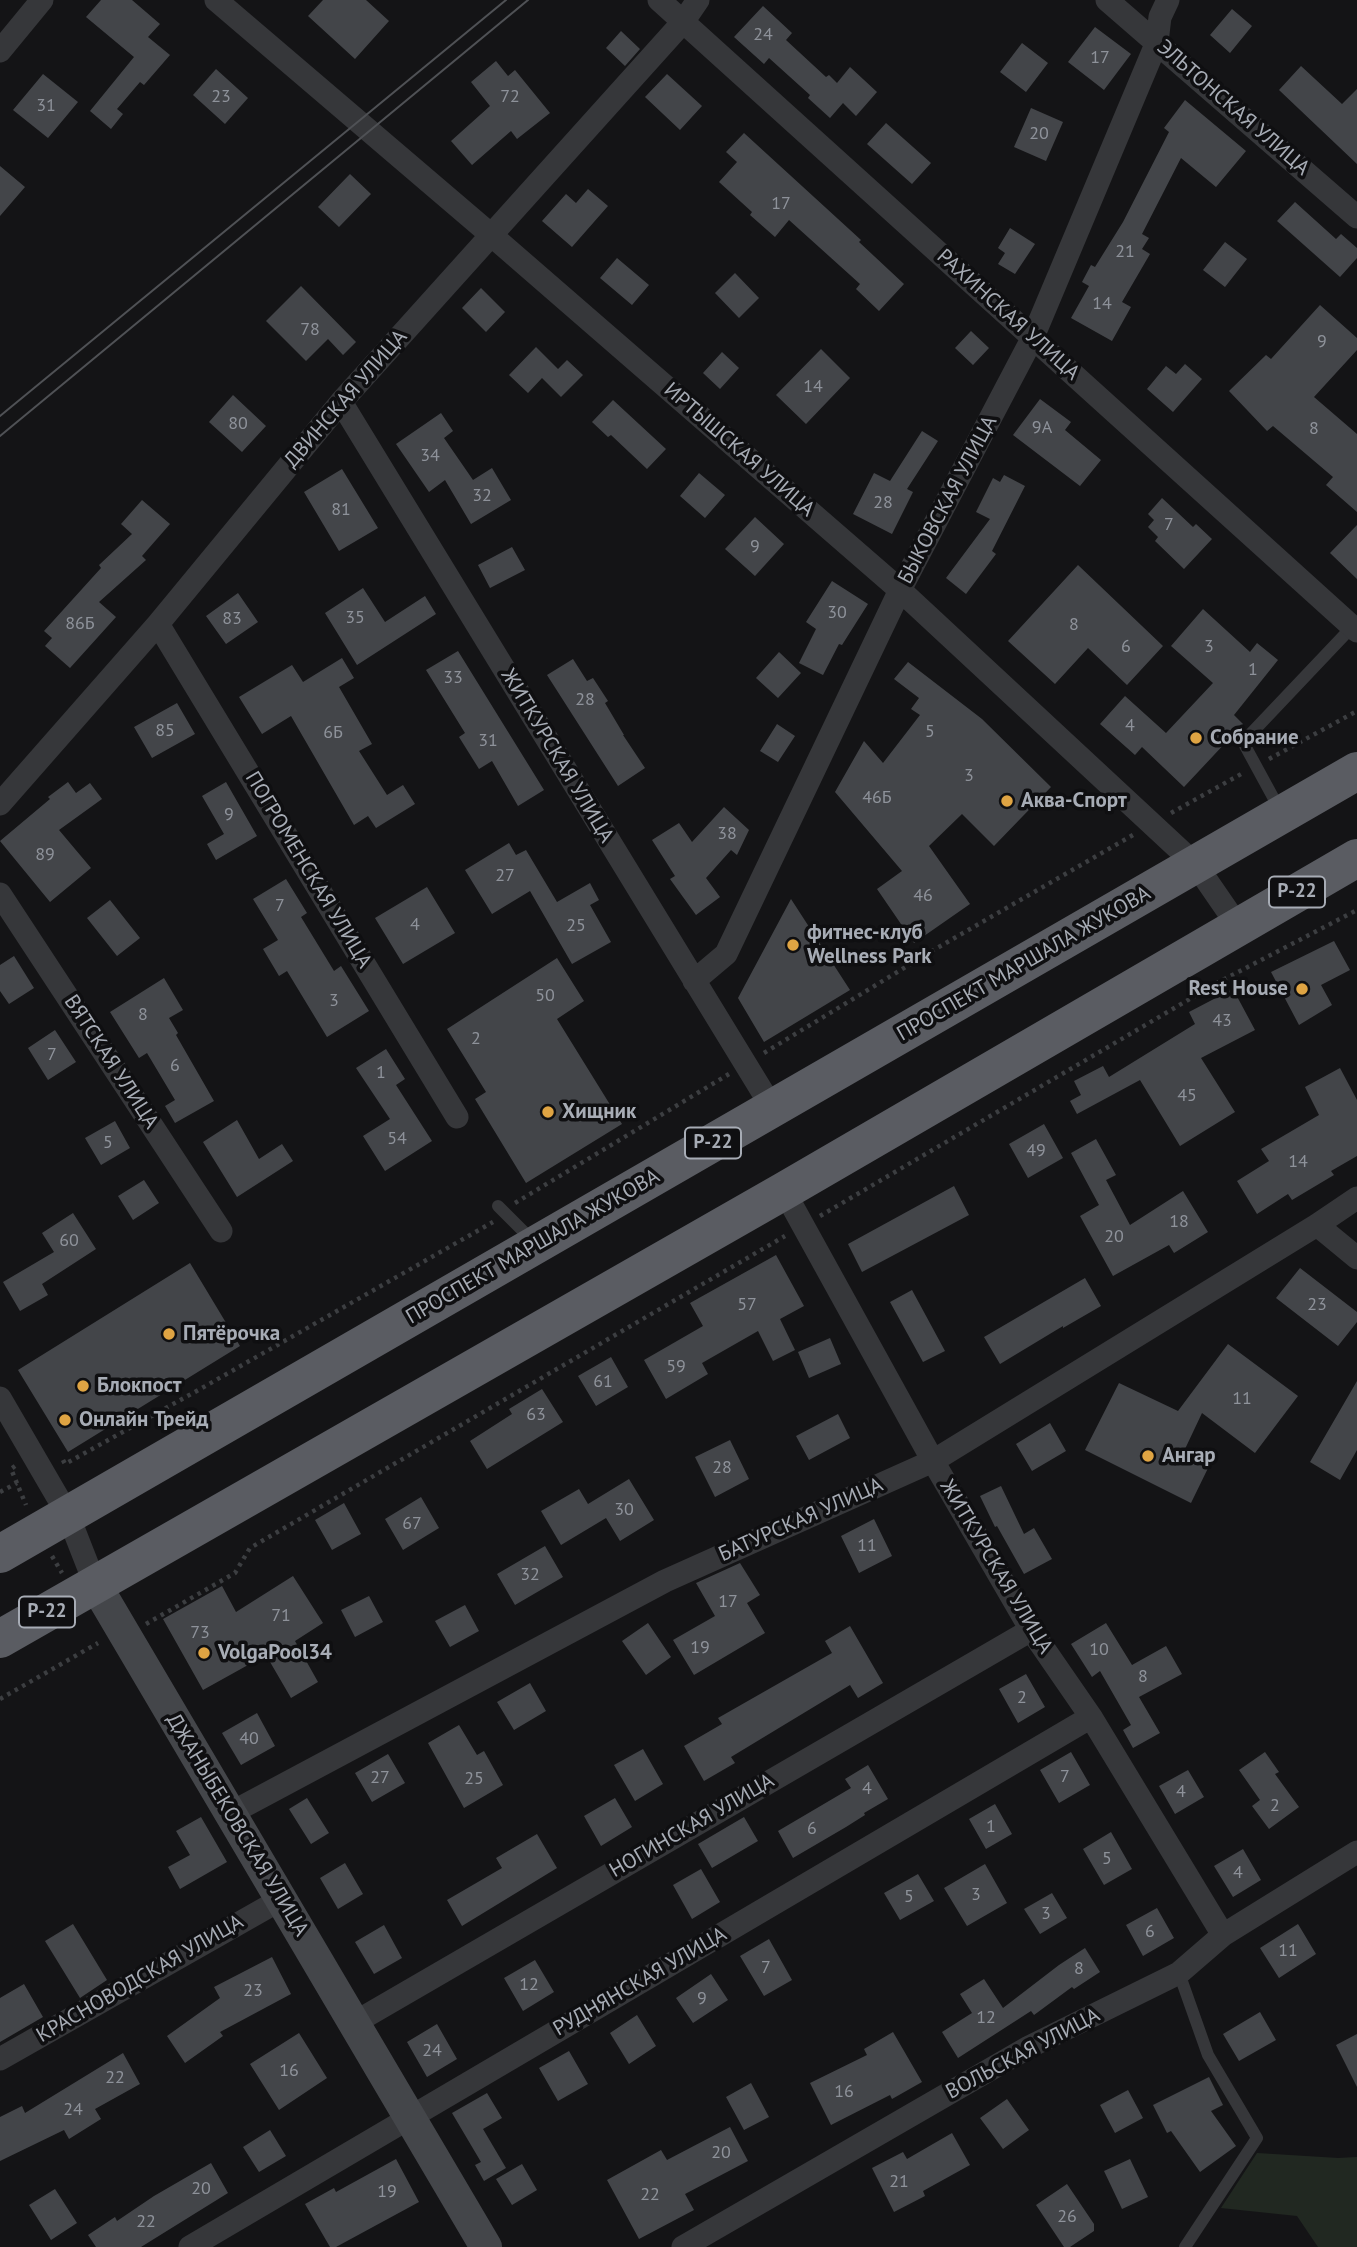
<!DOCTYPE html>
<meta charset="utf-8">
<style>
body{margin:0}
canvas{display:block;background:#141416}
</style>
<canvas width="1357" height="2247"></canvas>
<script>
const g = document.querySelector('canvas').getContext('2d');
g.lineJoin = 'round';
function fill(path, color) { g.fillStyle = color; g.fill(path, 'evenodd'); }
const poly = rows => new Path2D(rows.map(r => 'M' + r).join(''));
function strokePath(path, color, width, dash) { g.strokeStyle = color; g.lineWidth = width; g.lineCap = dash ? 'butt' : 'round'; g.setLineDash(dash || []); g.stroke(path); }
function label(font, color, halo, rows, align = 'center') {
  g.font = font + ' "PT Sans",sans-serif'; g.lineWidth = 7; g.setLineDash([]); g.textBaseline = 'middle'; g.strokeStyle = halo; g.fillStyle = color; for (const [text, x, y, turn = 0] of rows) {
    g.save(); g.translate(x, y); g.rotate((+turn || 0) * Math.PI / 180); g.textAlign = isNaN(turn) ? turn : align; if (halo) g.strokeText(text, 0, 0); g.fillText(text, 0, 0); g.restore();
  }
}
const green = poly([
 [1257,2153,1338,2158,1357,2157,1357,2247,1318,2247,1297,2216,1221,2208]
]);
const building = poly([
 [101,0,132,0,160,24,148,37,170,55,144,85,140,82,117,109,123,114,111,129,90,111,134,57,86,17],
 [323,0,366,0,389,21,355,59,308,16],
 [763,6,792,33,786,40,826,77,829,75,837,83,850,67,877,92,856,116,843,103,830,118,808,98,810,95,769,58,764,64,734,37],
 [1232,9,1252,26,1230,53,1210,35],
 [1095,27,1131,54,1104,90,1068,62],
 [621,31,640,49,625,66,606,48],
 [1022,43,1048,63,1026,92,1000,72],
 [496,61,508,76,515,70,550,113,517,139,511,131,472,165,451,141,490,106,471,82],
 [1301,66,1342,104,1357,89,1357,164,1279,90],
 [216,69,248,98,225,124,193,95],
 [43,74,78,102,48,138,13,110],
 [667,74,702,106,680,130,645,97],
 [1185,100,1246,151,1216,187,1181,158,1142,234,1149,238,1142,249,1150,254,1122,302,1131,307,1112,341,1071,318,1089,286,1082,282,1091,265,1095,267,1123,222,1169,132,1164,128],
 [1031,108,1063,122,1046,161,1014,147],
 [886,123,931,163,912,184,867,144],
 [744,133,861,240,859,242,904,284,879,311,856,289,860,284,789,220,775,237,750,215,752,212,719,182,737,162,726,152],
 [0,166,25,187,0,216],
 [350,174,371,194,339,227,318,207],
 [588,189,608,206,572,247,542,221,566,194,576,203],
 [1295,202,1336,239,1341,234,1357,248,1357,258,1340,277,1277,221],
 [1010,228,1035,244,1015,274,998,264,1005,253,998,248],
 [1225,242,1247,259,1225,287,1203,270],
 [617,258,649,285,632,305,600,278],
 [735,273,759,298,739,318,715,293],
 [301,286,356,342,343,355,328,339,306,361,266,321],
 [481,288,505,312,486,332,462,308],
 [1320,305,1357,338,1357,350,1314,397,1357,434,1357,512,1326,485,1333,477,1273,426,1267,431,1229,391,1266,355,1271,359],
 [971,331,989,348,973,365,955,348],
 [536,347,558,369,567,360,583,375,561,397,542,378,528,393,509,375],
 [821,349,850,378,806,424,776,395],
 [722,352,739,368,720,389,703,373],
 [1185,364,1202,379,1173,412,1147,389,1166,366,1176,374],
 [233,395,266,426,242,452,209,422],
 [1040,399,1071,422,1065,430,1101,460,1080,486,1013,435],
 [613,400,666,449,647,469,611,435,608,437,592,422],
 [441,413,453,431,444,438,473,480,492,468,511,500,471,524,445,480,429,492,396,444],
 [922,431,938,441,907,489,913,492,892,534,853,514,874,473,890,481],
 [342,469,378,528,339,551,304,492],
 [699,473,725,495,705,518,680,496],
 [1004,475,1025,486,992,551,996,554,966,594,946,578,990,519,976,512,993,478,1000,482],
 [1162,498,1193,527,1196,524,1212,539,1184,569,1155,541,1158,537,1148,527,1154,520,1148,514],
 [142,500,170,524,142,556,146,560,99,602,116,617,70,668,45,646,52,638,44,631,101,568,99,565,132,534,121,524],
 [755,517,784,544,755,576,725,549],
 [1357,525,1357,579,1330,553],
 [512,547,525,570,490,588,478,565],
 [1078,565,1163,646,1127,685,1088,648,1055,684,1008,641],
 [832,581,868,604,842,645,839,644,823,675,799,663,816,629,806,622],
 [363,588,385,622,425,596,436,614,357,665,325,613],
 [238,593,258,622,226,644,206,616],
 [1203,609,1250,652,1257,643,1278,660,1234,715,1243,724,1184,787,1142,747,1135,755,1100,724,1125,696,1166,733,1213,683,1171,646],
 [458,651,544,790,518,806,492,761,479,769,459,737,465,733,426,670],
 [779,652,801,673,778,698,756,678],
 [342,658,354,678,339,687,372,744,359,751,387,795,403,785,415,804,376,828,368,816,354,825,291,716,262,734,239,697,292,665,303,682],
 [573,659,587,681,593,678,608,701,605,703,624,735,623,735,645,768,618,786,547,675],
 [908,662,982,719,1051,787,994,846,962,814,929,846,970,904,914,943,877,889,902,871,835,792,864,741,883,763,920,715,911,709,919,698,894,679],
 [177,703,195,734,152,758,134,727],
 [777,724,795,736,778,762,760,751],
 [68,782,76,793,90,783,102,799,59,830,91,868,50,902,0,841,50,799,48,797],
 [226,782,257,836,216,860,207,844,224,834,202,796],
 [724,807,749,830,737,855,731,850,706,878,720,897,696,915,670,879,675,876,652,840,679,823,692,842],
 [509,843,516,855,526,850,557,902,590,883,599,900,590,905,611,942,572,964,530,891,492,914,465,870],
 [286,879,307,913,301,917,334,971,341,966,369,1011,327,1037,287,971,279,976,263,949,278,940,253,899],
 [427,887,455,933,403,964,375,918],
 [791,899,850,990,764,1042,738,998],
 [110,900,140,938,117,956,87,918],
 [1334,941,1350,970,1321,985,1332,1005,1299,1025,1271,972],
 [14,956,34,988,9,1004,0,991,0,965],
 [557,958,584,1001,557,1019,622,1124,526,1183,475,1099,486,1092,447,1029],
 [164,978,183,1010,169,1018,178,1033,176,1035,214,1101,175,1123,165,1106,175,1100,147,1053,139,1058,110,1012],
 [1233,989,1255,1030,1201,1058,1235,1112,1180,1146,1140,1080,1077,1114,1070,1101,1081,1095,1074,1081,1103,1066,1109,1077,1195,1024,1189,1012],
 [55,1030,76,1062,48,1080,28,1048],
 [386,1049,405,1079,396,1085,432,1141,385,1171,363,1136,390,1119,356,1068],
 [1340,1068,1357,1100,1357,1156,1331,1171,1334,1175,1292,1200,1288,1194,1257,1214,1237,1181,1269,1161,1261,1149,1319,1115,1305,1087],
 [237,1120,259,1159,282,1144,293,1161,237,1197,203,1142],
 [115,1121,130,1148,101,1165,85,1138],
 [1044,1124,1063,1158,1028,1178,1009,1144],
 [1096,1139,1116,1175,1106,1180,1130,1225,1183,1191,1208,1232,1174,1253,1169,1245,1113,1276,1080,1216,1099,1205,1071,1153],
 [144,1180,159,1203,133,1220,118,1196],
 [954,1186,969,1215,862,1272,848,1244],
 [73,1213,96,1249,42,1284,48,1295,20,1311,3,1282,54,1252,42,1233],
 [776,1255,804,1306,780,1319,795,1350,773,1361,758,1331,702,1363,708,1374,666,1399,644,1360,703,1326,690,1303],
 [190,1263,240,1346,68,1452,18,1370],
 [1300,1268,1357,1312,1357,1322,1338,1346,1276,1298],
 [1085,1278,1101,1306,1063,1328,1063,1326,1000,1364,984,1337],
 [912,1290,945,1351,923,1362,890,1302],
 [830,1338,841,1364,809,1378,798,1352],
 [1228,1344,1298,1396,1255,1453,1202,1413,1185,1449,1211,1462,1191,1503,1085,1450,1119,1383,1178,1411],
 [611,1357,628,1387,596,1406,578,1376],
 [1357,1381,1357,1450,1340,1480,1310,1462],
 [542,1389,563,1422,487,1469,470,1441,512,1414,509,1409],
 [838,1414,850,1438,809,1460,796,1436],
 [1050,1423,1066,1451,1032,1471,1016,1444],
 [730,1440,749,1479,715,1497,695,1457],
 [629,1479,654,1520,620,1541,606,1518,561,1545,541,1511,579,1489,588,1504],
 [1001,1486,1024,1534,1034,1528,1052,1559,1024,1574,997,1526,995,1527,980,1496],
 [421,1497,439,1528,403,1550,385,1519],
 [344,1503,361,1534,332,1550,315,1520],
 [874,1519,892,1556,859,1573,841,1536],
 [545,1546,563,1577,515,1605,497,1574],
 [740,1563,760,1595,747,1603,765,1633,694,1675,673,1640,715,1616,696,1583],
 [293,1576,323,1623,295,1641,318,1682,291,1698,266,1655,203,1690,163,1619,222,1586,236,1612],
 [369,1596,383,1622,355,1637,341,1610],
 [465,1605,479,1631,450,1647,435,1621],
 [648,1623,671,1657,646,1675,622,1641],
 [1106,1623,1132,1665,1166,1646,1182,1674,1139,1697,1160,1733,1133,1748,1123,1730,1131,1725,1100,1671,1092,1677,1071,1644],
 [850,1626,883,1683,858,1698,850,1685,731,1757,735,1763,704,1781,684,1746,722,1724,718,1718,832,1653,825,1641],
 [1026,1674,1045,1707,1018,1723,999,1689],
 [530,1683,546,1711,514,1730,497,1702],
 [257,1713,275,1746,241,1765,222,1733],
 [459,1725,477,1755,484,1751,503,1785,464,1808,428,1743],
 [643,1749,663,1784,635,1801,614,1765],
 [1071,1752,1090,1785,1059,1803,1040,1770],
 [1265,1752,1279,1772,1275,1774,1299,1807,1269,1829,1252,1806,1260,1800,1239,1770],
 [388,1754,405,1783,372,1802,355,1773],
 [868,1765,888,1799,864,1813,865,1815,846,1827,793,1858,778,1831,851,1788,845,1779],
 [1188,1770,1204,1797,1175,1814,1159,1786],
 [307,1798,329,1833,311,1844,289,1809],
 [615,1798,632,1827,601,1846,584,1816],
 [995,1804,1012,1834,986,1849,969,1819],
 [201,1817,227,1862,180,1889,168,1867,190,1855,176,1831],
 [744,1817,758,1841,712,1868,698,1844],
 [1111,1832,1132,1869,1104,1885,1083,1849],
 [537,1834,557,1868,462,1926,447,1900,502,1868,496,1858],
 [1243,1849,1261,1880,1233,1897,1214,1866],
 [345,1863,363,1894,338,1909,320,1878],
 [985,1864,1007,1903,967,1926,944,1888],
 [701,1869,720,1902,692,1919,673,1885],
 [918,1874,934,1901,900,1920,884,1893],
 [1052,1893,1067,1918,1040,1934,1024,1909],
 [1157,1908,1174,1938,1143,1956,1126,1925],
 [73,1924,107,1980,80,1998,45,1941],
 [1298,1924,1316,1954,1279,1978,1260,1948],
 [384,1925,402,1958,374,1974,355,1942],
 [769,1939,792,1980,764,1996,740,1956],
 [1085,1948,1100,1972,1074,1989,1072,1987,1034,2015,1031,2011,958,2058,942,2032,972,2013,960,1994,984,1979,1003,2008,1059,1965],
 [272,1957,291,1994,220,2032,223,2036,185,2063,167,2036,220,1998,214,1987],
 [535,1960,554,1992,523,2011,504,1978],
 [711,1974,728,2000,693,2023,676,1998],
 [24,1984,43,2017,0,2042,0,1998],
 [1260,2012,1276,2040,1239,2061,1223,2034],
 [637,2015,656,2046,629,2064,610,2033],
 [437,2024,457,2059,427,2077,407,2042],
 [893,2032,922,2082,892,2099,890,2095,831,2125,810,2083,867,2055,864,2049],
 [299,2033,327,2078,279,2110,250,2064],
 [1357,2034,1357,2087,1336,2045],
 [569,2051,588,2084,558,2101,539,2068],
 [123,2053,140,2084,95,2109,101,2119,69,2139,64,2130,0,2161,0,2117,22,2106,25,2113],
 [1209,2077,1223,2105,1211,2111,1236,2146,1200,2172,1171,2131,1167,2133,1153,2105],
 [751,2083,769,2117,744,2130,726,2097],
 [1128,2090,1143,2118,1115,2133,1100,2105],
 [487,2093,502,2118,483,2129,506,2168,484,2181,475,2165,481,2162,452,2113],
 [1007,2099,1029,2130,1003,2149,980,2118],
 [730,2127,748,2161,685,2194,694,2210,639,2239,607,2180,661,2150,667,2160],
 [270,2130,286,2156,259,2172,243,2147],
 [952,2133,970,2165,923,2191,925,2196,894,2212,872,2168,903,2152,907,2159],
 [396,2159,419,2202,336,2247,330,2247,305,2204,334,2188,336,2192],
 [1130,2159,1148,2197,1122,2209,1104,2171],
 [211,2163,228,2193,141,2247,96,2247,88,2235,115,2217,117,2221,154,2196],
 [522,2164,537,2190,512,2205,496,2179],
 [1067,2184,1094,2224,1094,2231,1070,2247,1064,2247,1036,2205],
 [55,2189,77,2223,51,2240,29,2205]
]);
const path = poly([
 [1269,759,1357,711],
 [1171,813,1243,773],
 [764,1053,932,951,1133,835],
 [515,1203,729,1074],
 [820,1216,1217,983,1357,910],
 [63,1460,65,1464,202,1388,493,1222],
 [15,1466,11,1469,26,1505],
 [0,1492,17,1483],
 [52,1556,62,1573],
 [146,1624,235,1573,250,1548,785,1236],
 [0,1699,98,1643]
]);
const service = poly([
 [1280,810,1243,742,1353,626],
 [498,1206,534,1242],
 [1179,1973,1208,2055,1257,2138,1185,2247]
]);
const minor = poly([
 [216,0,490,234,900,590,1196,865,1238,926],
 [659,0,1357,631],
 [1107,0,1357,217],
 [0,51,42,0],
 [341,402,773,1109],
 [158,624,457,1117],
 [0,804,158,624,341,402,683,22,698,0],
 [0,894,221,1231],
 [694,981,726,954,900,590,1033,337,1157,42,1160,17,1168,0],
 [784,1191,933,1461,1031,1630,1091,1717,1223,1935],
 [1317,1225,1357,1258],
 [0,1398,68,1515,95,1584],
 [229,1814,665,1581,933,1461,1317,1225,1357,1198],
 [354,2023,1031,1630],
 [0,2059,280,1900],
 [190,2247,1091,1717],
 [683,2247,1029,2047,1179,1973,1223,1935,1357,1852]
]);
const secondary = poly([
 [95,1584,486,2247]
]);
const trunk = poly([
 [0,1554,1357,771],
 [0,1639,784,1191,1357,858]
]);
const tram = poly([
 [0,416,506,0],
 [0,436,528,0]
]);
const markers = [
 [1196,738,7,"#dfa443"],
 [1007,801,7,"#dfa443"],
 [793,945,7,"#dfa443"],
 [1302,989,7,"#dfa443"],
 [548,1112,7,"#dfa443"],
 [169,1334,7,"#dfa443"],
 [83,1386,7,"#dfa443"],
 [65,1420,7,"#dfa443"],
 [1148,1456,7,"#dfa443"],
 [204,1653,7,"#dfa443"]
];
const numberNames = [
 ["24",763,35],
 ["17",1100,58],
 ["23",221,97],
 ["72",510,97],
 ["31",46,106],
 ["20",1039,134],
 ["17",781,204],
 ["21",1125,252],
 ["14",1102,304],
 ["78",310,330],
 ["9",1322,342],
 ["14",813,387],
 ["80",238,424],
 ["9А",1042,428],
 ["8",1314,429],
 ["34",430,456],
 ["32",482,496],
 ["28",883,503],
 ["81",341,510],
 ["7",1169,525],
 ["9",755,547],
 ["30",837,613],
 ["35",355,618],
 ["83",232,619],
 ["86Б",80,624],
 ["8",1074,625],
 ["6",1126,647],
 ["3",1209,647],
 ["1",1253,670],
 ["33",453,678],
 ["28",585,700],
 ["4",1130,726],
 ["85",165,731],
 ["5",930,732],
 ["6Б",333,733],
 ["31",488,741],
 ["3",969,776],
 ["46Б",877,798],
 ["9",229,815],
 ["38",727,834],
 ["89",45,855],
 ["27",505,876],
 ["46",923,896],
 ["7",280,906],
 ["4",415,925],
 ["25",576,926],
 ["50",545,996],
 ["3",334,1001],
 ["8",143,1015],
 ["43",1222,1021],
 ["2",476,1039],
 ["7",52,1055],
 ["6",175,1066],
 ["1",381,1073],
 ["45",1187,1096],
 ["54",397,1139],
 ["5",108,1143],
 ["49",1036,1151],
 ["14",1298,1162],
 ["18",1179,1222],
 ["20",1114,1237],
 ["60",69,1241],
 ["57",747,1305],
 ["23",1317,1305],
 ["59",676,1367],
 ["61",603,1382],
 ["11",1242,1399],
 ["63",536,1415],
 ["28",722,1468],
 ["30",624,1510],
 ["67",412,1524],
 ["11",867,1546],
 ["32",530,1575],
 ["17",728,1602],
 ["71",281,1616],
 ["73",200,1633],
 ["19",700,1648],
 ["10",1099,1650],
 ["8",1143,1677],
 ["2",1022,1698],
 ["40",249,1739],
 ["7",1065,1777],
 ["27",380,1778],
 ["25",474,1779],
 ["4",867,1789],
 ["4",1181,1792],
 ["2",1275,1806],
 ["1",991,1827],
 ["6",812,1829],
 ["5",1107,1859],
 ["4",1238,1873],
 ["3",976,1895],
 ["5",909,1897],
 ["3",1046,1914],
 ["6",1150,1932],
 ["11",1288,1951],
 ["7",766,1968],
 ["8",1079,1969],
 ["12",529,1985],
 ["23",253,1991],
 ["9",702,1999],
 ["12",986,2018],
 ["24",432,2051],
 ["16",289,2071],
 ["22",115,2078],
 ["16",844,2092],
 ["24",73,2110],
 ["20",721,2153],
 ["21",899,2182],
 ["20",201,2189],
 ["19",387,2192],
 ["22",650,2195],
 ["26",1067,2217],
 ["22",146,2222]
];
const shields = [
 [1297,892,56],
 [713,1143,56],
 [47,1612,56]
];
const shieldNames = [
 ["Р-22",1297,892],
 ["Р-22",713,1143],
 ["Р-22",47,1612]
];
const streetNames = [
 ["ЭЛЬТОНСКАЯ УЛИЦА",1233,108,41],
 ["РАХИНСКАЯ УЛИЦА",1008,315,42],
 ["ДВИНСКАЯ УЛИЦА",346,399,-49],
 ["ИРТЫШСКАЯ УЛИЦА",739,450,41],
 ["БЫКОВСКАЯ УЛИЦА",948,500,-62],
 ["ЖИТКУРСКАЯ УЛИЦА",557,756,59],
 ["ПОГРОМЕНСКАЯ УЛИЦА",308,870,59],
 ["ПРОСПЕКТ МАРШАЛА ЖУКОВА",1024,964,-30],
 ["ВЯТСКАЯ УЛИЦА",111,1062,57],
 ["ПРОСПЕКТ МАРШАЛА ЖУКОВА",533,1247,-30],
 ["БАТУРСКАЯ УЛИЦА",801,1520,-24],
 ["ЖИТКУРСКАЯ УЛИЦА",996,1567,59],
 ["ДЖАНЫБЕКОВСКАЯ УЛИЦА",237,1825,59],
 ["НОГИНСКАЯ УЛИЦА",692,1826,-30],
 ["КРАСНОВОДСКАЯ УЛИЦА",140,1979,-30],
 ["РУДНЯНСКАЯ УЛИЦА",640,1982,-30],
 ["ВОЛЬСКАЯ УЛИЦА",1023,2054,-28]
];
const poiNames = [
 ["Собрание",1210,738],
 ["Аква-Спорт",1021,801],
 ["фитнес-клуб",807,933],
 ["Wellness Park",807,957],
 ["Rest House",1288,989,"right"],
 ["Хищник",562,1112],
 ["Пятёрочка",183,1334],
 ["Блокпост",97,1386],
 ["Онлайн Трейд",79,1420],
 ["Ангар",1162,1456],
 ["VolgaPool34",218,1653]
];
fill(green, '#212821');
fill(building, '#434549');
strokePath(path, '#3c3e41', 4.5, [3.5, 5]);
strokePath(service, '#36373a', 12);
strokePath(minor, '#36373a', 23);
strokePath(secondary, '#44464a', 32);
strokePath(trunk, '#5a5c62', 38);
strokePath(tram, '#4f5155', 2);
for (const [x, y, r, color] of markers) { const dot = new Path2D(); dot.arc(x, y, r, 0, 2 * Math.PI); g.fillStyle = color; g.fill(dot); strokePath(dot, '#0f0f11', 2.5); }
label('18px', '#8e929a', null, numberNames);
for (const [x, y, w] of shields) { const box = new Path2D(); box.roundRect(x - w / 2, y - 15.5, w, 31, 5); g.fillStyle = '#0f0f11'; g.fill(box); strokePath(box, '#a7acb5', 2); }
label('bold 19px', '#a7acb5', null, shieldNames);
label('21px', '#a7acb5', '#0f0f11', streetNames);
label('bold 21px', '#a7acb5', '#0f0f11', poiNames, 'left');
</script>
